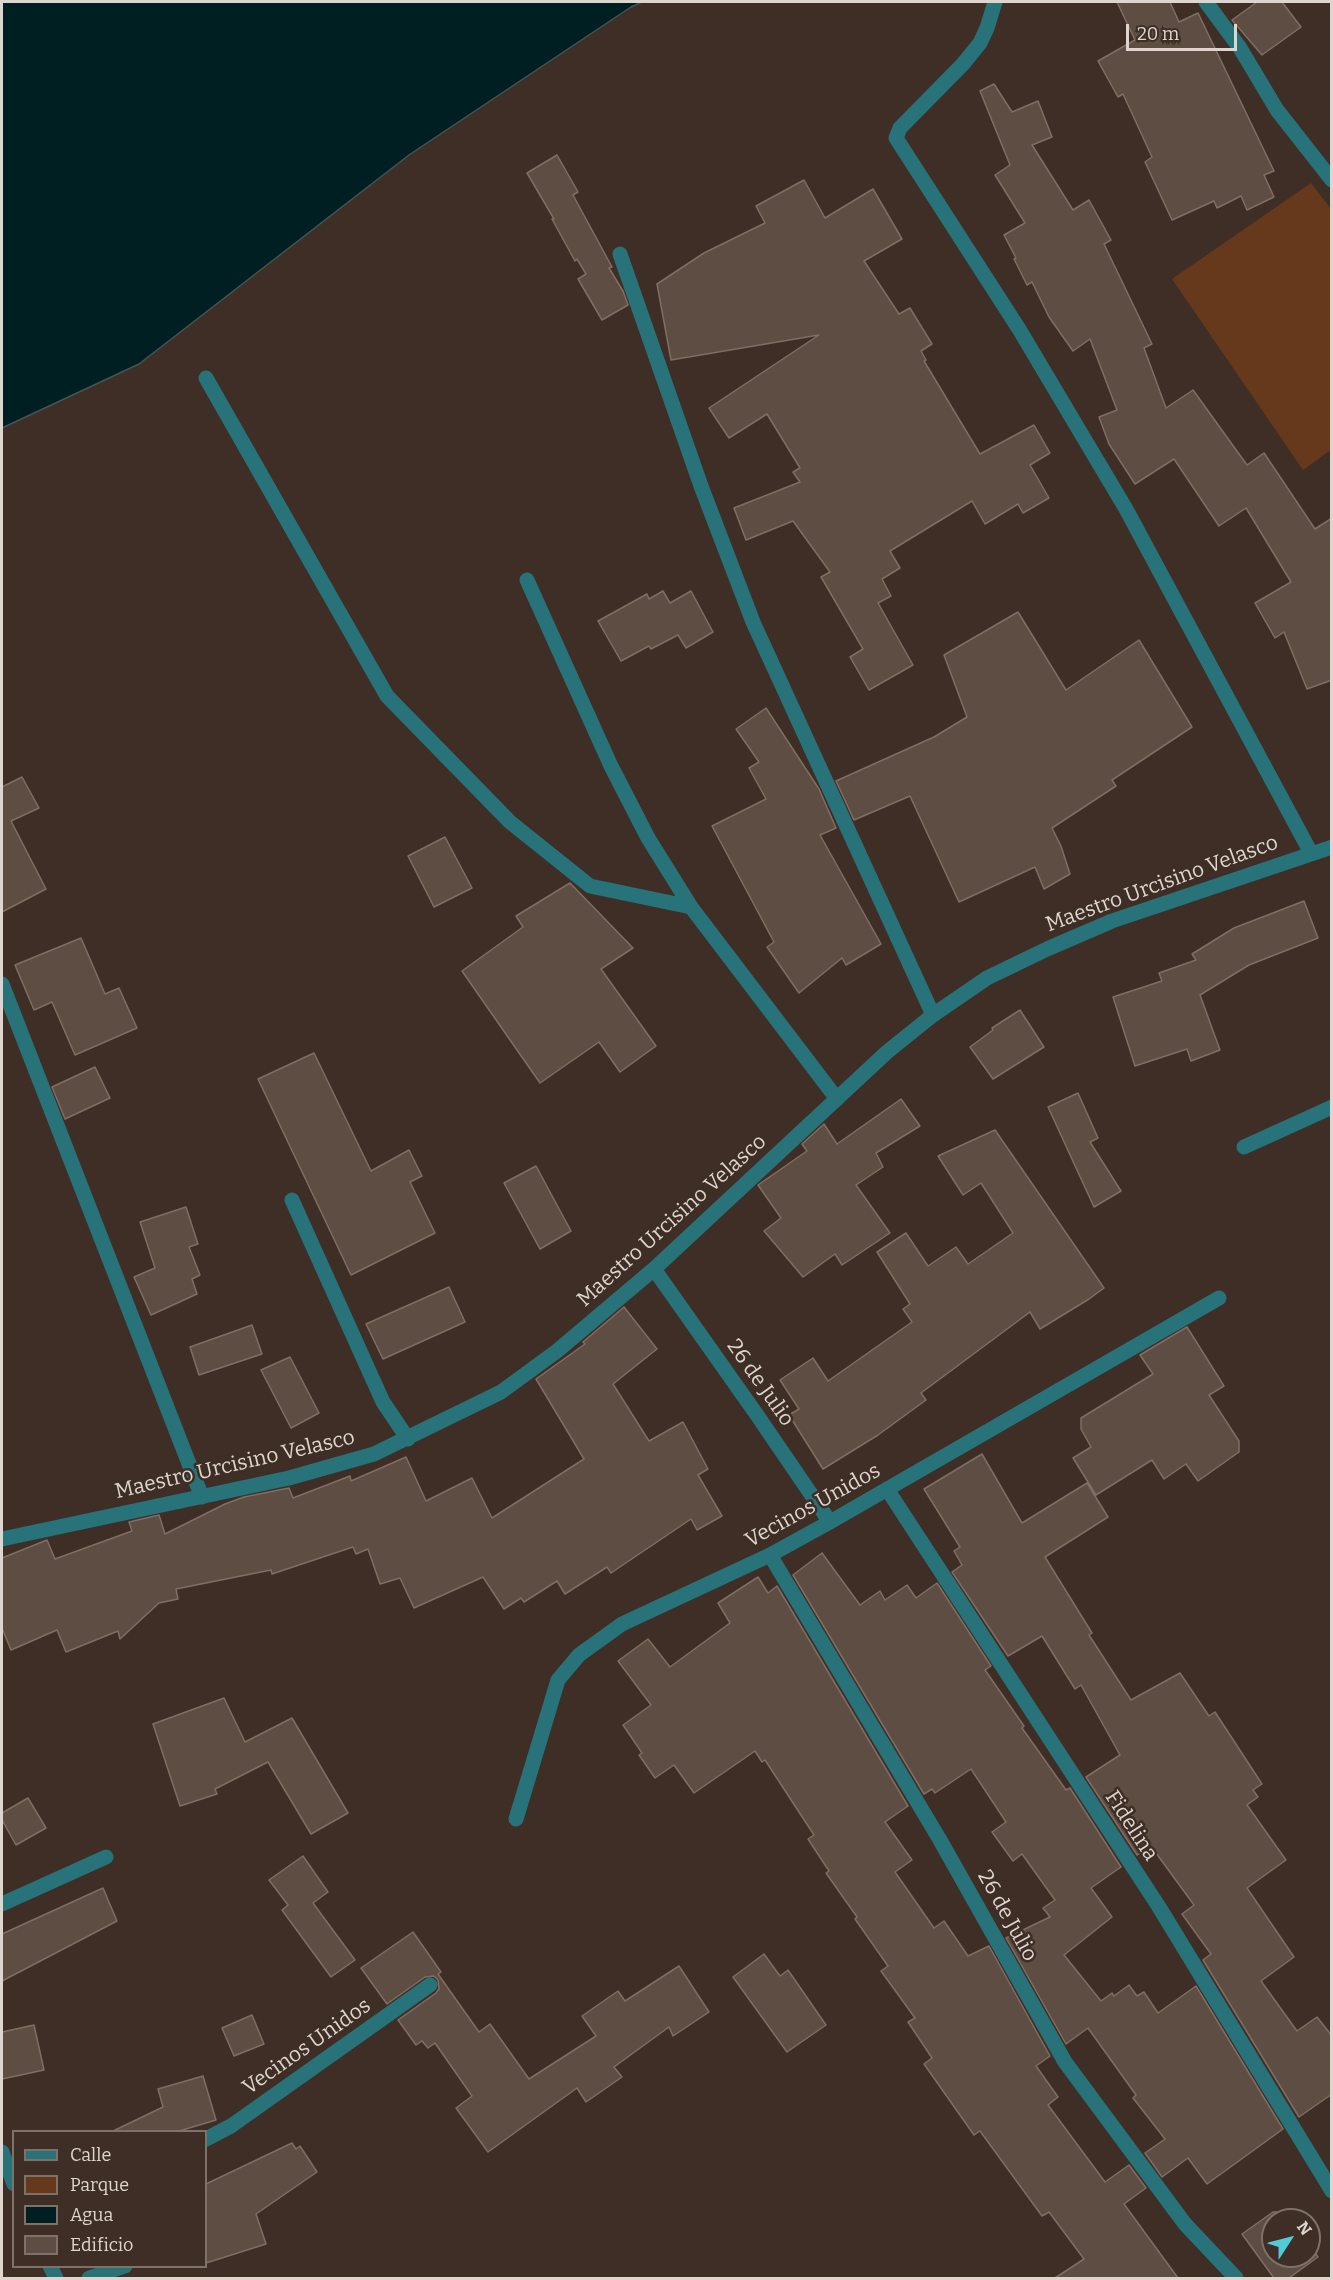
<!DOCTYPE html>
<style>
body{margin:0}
#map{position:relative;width:1333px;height:2280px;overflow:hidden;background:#3e2e25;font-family:Bitter,serif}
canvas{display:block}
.frame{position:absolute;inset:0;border:3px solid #dfd5cf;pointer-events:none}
.legend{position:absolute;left:12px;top:2130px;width:195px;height:138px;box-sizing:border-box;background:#3e2e25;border:2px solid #7e7169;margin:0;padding:8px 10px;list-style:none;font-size:18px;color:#dfd5cf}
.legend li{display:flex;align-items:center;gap:12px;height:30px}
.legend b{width:30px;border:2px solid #7e7169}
.north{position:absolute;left:1261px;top:2208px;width:60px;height:60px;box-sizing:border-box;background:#3e2e25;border:2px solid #7e7169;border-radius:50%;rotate:54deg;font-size:16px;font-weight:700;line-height:24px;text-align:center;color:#dfd5cf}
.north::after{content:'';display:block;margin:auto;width:21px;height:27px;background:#52cbd8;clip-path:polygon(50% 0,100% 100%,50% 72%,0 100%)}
.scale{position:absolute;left:1126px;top:24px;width:111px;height:27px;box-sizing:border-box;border:3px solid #dfd5cf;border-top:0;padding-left:8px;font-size:18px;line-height:21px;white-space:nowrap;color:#dfd5cf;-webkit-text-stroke:4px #3e2e25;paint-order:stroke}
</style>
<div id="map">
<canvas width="1333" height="2280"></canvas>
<div class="frame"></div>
<ul class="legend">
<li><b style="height:8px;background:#287279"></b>Calle</li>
<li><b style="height:16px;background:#67391c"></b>Parque</li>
<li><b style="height:16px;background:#001f22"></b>Agua</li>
<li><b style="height:16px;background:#5e4d43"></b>Edificio</li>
</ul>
<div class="north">N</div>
<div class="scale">20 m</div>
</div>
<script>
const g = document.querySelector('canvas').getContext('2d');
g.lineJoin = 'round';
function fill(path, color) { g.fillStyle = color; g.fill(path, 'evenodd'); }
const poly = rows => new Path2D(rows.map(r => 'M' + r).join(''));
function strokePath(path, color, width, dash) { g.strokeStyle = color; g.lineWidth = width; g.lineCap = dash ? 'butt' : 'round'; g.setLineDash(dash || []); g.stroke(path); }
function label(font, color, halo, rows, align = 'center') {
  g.font = font + ' Bitter,serif'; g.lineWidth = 5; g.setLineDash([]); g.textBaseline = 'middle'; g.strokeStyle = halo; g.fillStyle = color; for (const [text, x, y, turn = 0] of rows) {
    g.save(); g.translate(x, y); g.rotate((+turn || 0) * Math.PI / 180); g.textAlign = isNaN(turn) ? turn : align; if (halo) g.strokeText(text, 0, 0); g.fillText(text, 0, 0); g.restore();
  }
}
const green = poly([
 [1311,183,1331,209,1332,449,1303,470,1172,279]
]);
const water = poly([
 [2,2,642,2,631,7,409,155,139,364,2,428,2,2]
]);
const building = poly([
 [1117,2,1170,2,1179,22,1198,13,1274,171,1264,175,1274,197,1247,210,1241,196,1217,208,1214,201,1172,220,1145,162,1152,157,1123,94,1118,97,1098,61,1135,40,1117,2],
 [1257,2,1282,2,1301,27,1262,55,1232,20,1257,2],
 [994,84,1012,112,1038,101,1052,137,1032,145,1073,210,1089,200,1111,240,1104,244,1152,344,1144,348,1166,408,1193,390,1247,465,1264,453,1315,529,1332,518,1332,680,1307,689,1284,632,1275,638,1255,603,1291,582,1246,508,1219,526,1174,459,1135,484,1109,444,1099,417,1117,410,1090,339,1073,351,1049,317,1032,282,1027,285,1014,259,1016,258,1004,235,1025,223,995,175,1010,165,980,91,994,84],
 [557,155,578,192,573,195,612,267,609,268,623,291,628,305,602,320,578,279,586,274,577,259,575,261,552,219,554,219,527,173,557,155],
 [804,180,825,218,873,189,902,239,864,261,899,314,910,308,932,344,921,351,926,360,924,361,980,454,1034,425,1050,453,1030,465,1049,498,1023,513,1018,504,985,524,972,501,890,551,900,568,882,579,891,596,878,603,913,665,869,690,850,657,863,649,821,577,830,572,793,521,746,540,734,508,800,482,793,472,800,468,767,414,729,438,709,408,819,335,671,360,657,284,704,253,765,223,756,206,804,180],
 [663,591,670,603,691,591,713,632,686,648,678,635,651,649,649,646,621,661,598,621,647,594,649,599,663,591],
 [1018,612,1066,690,1139,640,1192,727,1112,780,1116,786,1052,828,1061,846,1070,874,1044,889,1035,867,959,902,910,796,854,820,836,781,934,737,967,717,944,655,1018,612],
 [766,708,819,789,836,828,820,835,881,944,846,965,842,958,799,993,767,947,774,942,712,826,766,799,749,768,759,762,736,729,766,708],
 [22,777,39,808,11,821,46,889,2,912,2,787,22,777],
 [445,837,472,888,434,907,408,856,445,837],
 [570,883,633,948,601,969,656,1046,620,1072,599,1042,540,1083,462,971,523,927,516,916,570,883],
 [1304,901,1318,938,1249,965,1200,995,1220,1050,1191,1061,1187,1049,1135,1066,1113,997,1162,981,1159,973,1196,960,1192,954,1234,928,1304,901],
 [81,938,105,994,119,988,137,1028,75,1055,52,1002,34,1010,15,965,81,938],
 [1020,1010,1044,1047,993,1079,970,1047,993,1030,992,1028,1020,1010],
 [314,1053,371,1171,409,1150,422,1176,410,1182,435,1233,351,1275,258,1079,314,1053],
 [95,1067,110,1098,65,1119,52,1087,95,1067],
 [1078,1093,1098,1138,1090,1142,1121,1191,1094,1207,1048,1107,1078,1093],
 [901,1099,920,1126,876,1153,883,1167,856,1185,890,1233,842,1265,835,1254,803,1277,764,1231,781,1218,758,1185,807,1151,802,1144,824,1124,837,1144,901,1099],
 [995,1130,1104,1288,1089,1299,1040,1329,1030,1312,921,1393,926,1400,878,1435,823,1469,789,1415,799,1409,780,1380,813,1358,828,1381,912,1322,903,1309,910,1304,877,1252,906,1233,928,1266,956,1247,968,1264,1013,1233,981,1183,963,1195,938,1156,995,1130],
 [536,1166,571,1231,540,1249,504,1183,536,1166],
 [186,1207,198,1244,189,1247,200,1275,192,1279,197,1294,151,1315,134,1277,155,1268,140,1222,186,1207],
 [449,1287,465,1322,383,1359,366,1324,449,1287],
 [624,1307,657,1349,613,1384,649,1441,683,1422,708,1469,698,1475,722,1516,697,1530,691,1519,611,1573,607,1567,565,1594,557,1581,524,1602,521,1598,504,1609,483,1577,414,1608,400,1578,380,1584,368,1549,356,1554,353,1547,272,1574,271,1570,176,1589,178,1599,159,1603,120,1639,118,1631,66,1652,57,1630,11,1650,2,1628,2,1558,47,1540,55,1559,132,1531,129,1522,159,1515,165,1534,225,1504,244,1497,289,1488,293,1498,350,1476,351,1481,406,1457,426,1501,472,1478,492,1518,584,1459,536,1379,585,1344,583,1342,624,1307],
 [252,1325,262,1354,199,1375,190,1347,252,1325],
 [1187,1327,1224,1386,1209,1395,1239,1441,1239,1452,1198,1481,1186,1464,1164,1479,1152,1460,1096,1495,1073,1458,1091,1447,1081,1429,1081,1418,1153,1374,1140,1355,1187,1327],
 [290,1357,319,1413,291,1428,261,1370,290,1357],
 [982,1454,1022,1523,1087,1483,1108,1517,1045,1557,1092,1633,1089,1635,1131,1700,1180,1673,1209,1716,1215,1712,1262,1784,1253,1790,1258,1797,1247,1805,1286,1860,1247,1888,1294,1957,1261,1981,1297,2031,1317,2017,1332,2036,1332,2094,1299,2117,1203,1960,1211,1954,1182,1914,1194,1905,1156,1853,1150,1858,1145,1850,1137,1855,1086,1777,1120,1755,1081,1685,1075,1689,1042,1636,1008,1656,952,1572,962,1565,954,1551,960,1547,924,1489,982,1454],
 [822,1553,860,1605,880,1591,885,1600,907,1585,916,1598,937,1583,991,1666,985,1670,1024,1726,1022,1728,1066,1790,1070,1788,1121,1867,1091,1888,1112,1917,1064,1955,1101,2001,1112,1993,1114,1996,1129,1985,1137,1996,1144,1992,1158,2013,1196,1986,1283,2129,1207,2184,1188,2158,1162,2177,1145,2153,1165,2139,1133,2098,1136,2095,1088,2028,1066,2044,1006,1938,1050,1917,1043,1908,1055,1900,1022,1854,1013,1861,992,1832,1006,1822,971,1769,935,1793,932,1789,924,1794,793,1575,822,1553],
 [758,1577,768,1593,777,1586,908,1806,885,1822,912,1860,895,1872,934,1928,944,1921,968,1956,989,1946,1050,2056,1036,2066,1058,2097,1048,2105,1105,2182,1129,2165,1146,2188,1124,2204,1178,2278,1055,2278,1084,2259,1049,2212,1042,2216,980,2131,974,2135,924,2064,932,2058,908,2022,915,2018,881,1971,888,1966,855,1919,857,1917,826,1873,829,1871,808,1839,814,1835,765,1760,762,1762,755,1751,694,1793,674,1765,655,1778,639,1755,642,1753,623,1725,651,1705,618,1661,648,1639,670,1667,730,1623,718,1603,758,1577],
 [224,1698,245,1742,292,1718,348,1813,311,1834,268,1762,215,1789,217,1794,180,1806,153,1724,224,1698],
 [28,1798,46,1828,16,1845,2,1820,2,1813,28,1798],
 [303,1856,328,1892,313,1903,355,1960,331,1977,282,1910,288,1905,269,1880,303,1856],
 [103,1888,117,1921,2,1981,2,1934,103,1888],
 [413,1932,441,1972,438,1974,479,2032,490,2024,529,2079,596,2036,582,2016,618,1991,625,2001,679,1966,709,2012,673,2036,669,2027,614,2067,622,2077,586,2102,577,2088,488,2152,456,2108,472,2096,435,2043,428,2048,422,2041,416,2045,398,2020,436,1993,439,1989,438,1980,434,1976,425,1977,387,2004,361,1968,413,1932],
 [764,1954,780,1976,788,1970,826,2025,787,2052,733,1977,764,1954],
 [252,2015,264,2044,234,2056,222,2028,252,2015],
 [34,2025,44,2070,2,2079,2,2032,34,2025],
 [203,2076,216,2120,176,2132,111,2132,163,2107,158,2089,203,2076],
 [292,2143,296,2149,300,2146,317,2172,256,2214,266,2244,206,2263,206,2184,292,2143],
 [1273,2212,1285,2212,1291,2220,1273,2220,1273,2256,1309,2256,1309,2245,1318,2257,1289,2278,1274,2278,1242,2234,1273,2212]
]);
const minor = poly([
 [995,2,987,28,980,43,963,64,900,128,896,138,1019,329,1126,509,1311,853],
 [1206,2,1240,48,1277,110,1332,180],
 [620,254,701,486,753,622,933,1015],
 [206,378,387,696,510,822,590,886,691,907],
 [527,580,611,766,648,838,691,907,837,1099],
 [2,984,202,1497],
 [1244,1147,1332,1107],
 [292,1200,383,1402,408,1439],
 [654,1269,757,1415,830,1522],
 [887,1489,1159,1907,1332,2191],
 [2,1539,289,1478,374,1454,501,1392,557,1351,654,1269,887,1052,933,1015,987,978,1047,949,1112,921,1332,847],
 [770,1555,940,1840,1065,2062,1185,2224,1236,2278],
 [516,1819,558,1680,579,1655,622,1624,770,1555,830,1522,1219,1298],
 [2,1904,106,1857],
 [206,2139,231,2126,430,1985],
 [2,2152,14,2184],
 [50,2266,56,2278],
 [89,2278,125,2266]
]);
const streetNames = [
 ["Maestro Urcisino Velasco",1162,884,-20],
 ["Maestro Urcisino Velasco",672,1221,-42],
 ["26 de Julio",760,1383,55],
 ["Maestro Urcisino Velasco",235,1465,-13],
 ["Vecinos Unidos",813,1506,-29],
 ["Fidelina",1131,1826,57],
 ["26 de Julio",1007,1916,61],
 ["Vecinos Unidos",307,2047,-35]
];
fill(green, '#67391c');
fill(water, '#001f22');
strokePath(water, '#435656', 1.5);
fill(building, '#5e4d43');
strokePath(building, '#806e64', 1.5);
strokePath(minor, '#287279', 15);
label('21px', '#dfd5cf', '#3e2e25', streetNames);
</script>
